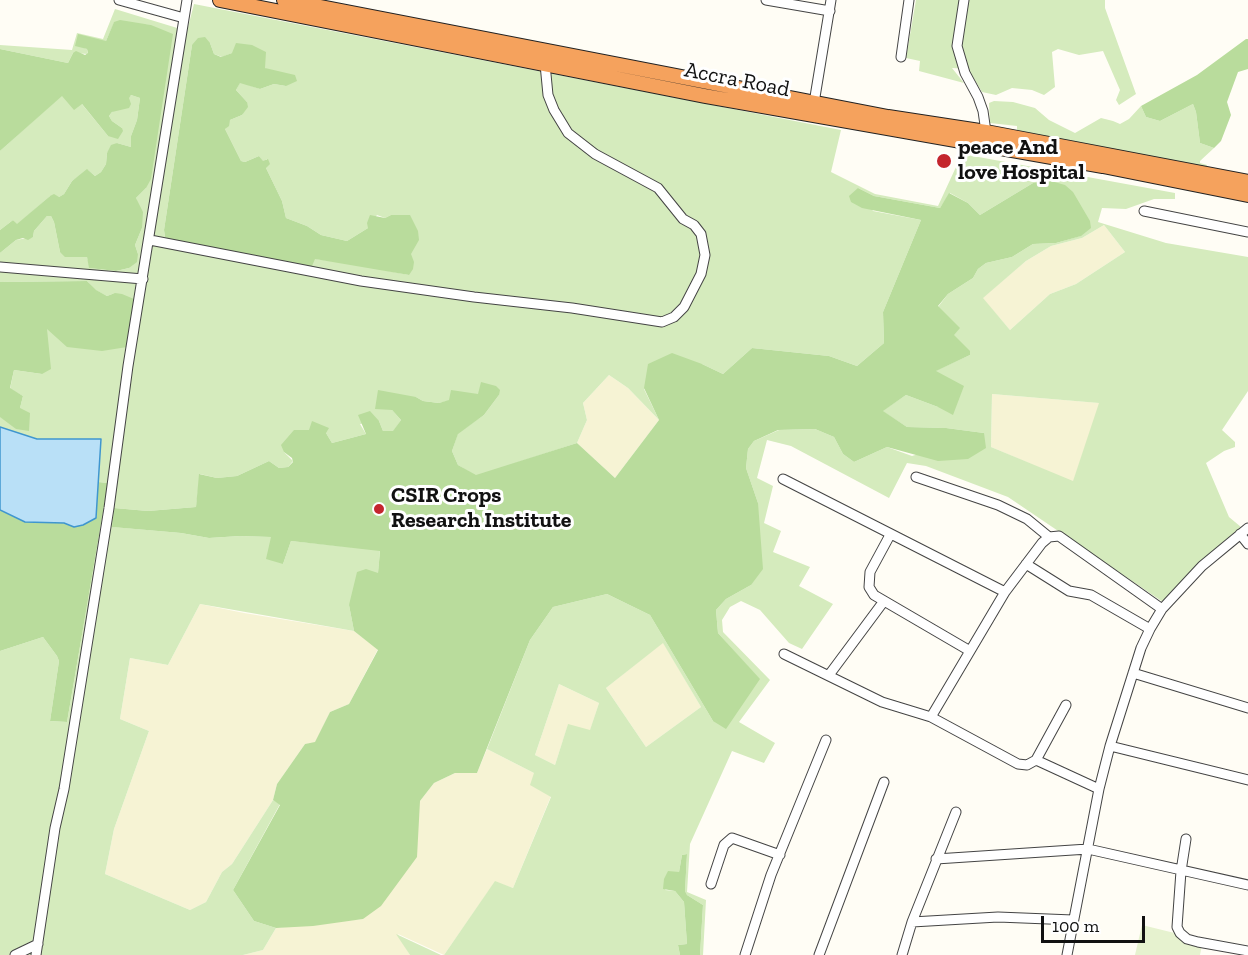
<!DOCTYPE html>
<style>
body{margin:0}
#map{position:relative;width:1248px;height:955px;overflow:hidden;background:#fffdf5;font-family:"Zilla Slab",serif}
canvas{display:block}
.scale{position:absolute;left:1041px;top:916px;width:104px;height:27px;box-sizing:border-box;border:3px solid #111;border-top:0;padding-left:8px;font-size:18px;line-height:21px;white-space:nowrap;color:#111;-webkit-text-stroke:4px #fff;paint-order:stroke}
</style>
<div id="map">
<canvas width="1248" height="955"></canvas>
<div class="scale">100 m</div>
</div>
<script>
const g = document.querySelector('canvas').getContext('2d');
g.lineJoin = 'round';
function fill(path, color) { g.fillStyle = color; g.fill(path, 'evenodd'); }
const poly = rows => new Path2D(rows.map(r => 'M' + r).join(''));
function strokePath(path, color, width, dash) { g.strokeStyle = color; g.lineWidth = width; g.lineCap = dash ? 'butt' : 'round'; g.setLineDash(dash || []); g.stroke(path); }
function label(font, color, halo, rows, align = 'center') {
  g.font = font + ' "Zilla Slab",serif'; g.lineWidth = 6; g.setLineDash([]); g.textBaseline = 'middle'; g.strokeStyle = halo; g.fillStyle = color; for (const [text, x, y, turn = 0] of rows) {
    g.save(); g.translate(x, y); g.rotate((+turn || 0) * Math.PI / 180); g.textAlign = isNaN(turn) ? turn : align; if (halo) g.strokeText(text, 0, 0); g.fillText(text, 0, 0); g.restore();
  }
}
const farmland = poly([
 [1104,225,1125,252,1076,284,1050,294,1010,330,982,298,1026,261,1051,246,1082,238],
 [609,375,628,388,659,420,615,478,577,443,587,420,583,403],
 [992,394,1100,403,1073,482,991,447],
 [200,604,244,613,354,631,378,649,349,704,330,712,315,743,305,744,277,784,273,800,232,864,222,872,206,902,190,910,105,874,114,829,149,731,120,719,130,658,168,665],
 [663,642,701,707,646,747,606,688],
 [559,684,599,703,590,731,568,725,555,765,535,755],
 [487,749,534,773,551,796,513,888,495,882,444,955,398,934,410,955,243,955,263,950,276,928,363,919,420,801,434,783,455,773,477,773]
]);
const green = poly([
 [916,0,1105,0,1105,8,1136,94,1119,105,1116,100,1120,90,1103,51,1079,55,1058,49,1052,52,1055,87,1044,95,1032,90,1012,88,996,95,982,92,968,69,952,68,964,83,919,71,920,61,906,58],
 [194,4,841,130,831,172,875,194,938,206,962,154,1175,193,1175,199,1154,199,1126,209,1102,208,1098,222,1166,243,1248,257,1248,391,1222,430,1235,442,1235,447,1224,451,1206,463,1229,517,1241,527,1163,602,1008,497,926,466,907,463,889,498,791,446,767,440,757,478,773,486,764,523,781,531,773,552,810,567,799,586,833,604,802,649,789,643,760,610,741,601,730,607,722,620,723,632,770,680,739,722,775,743,764,763,732,751,690,844,687,892,706,900,703,955,700,955,703,905,687,895,685,891,687,854,682,855,679,872,665,890,675,891,684,902,687,944,678,945,680,955,444,955,495,881,513,888,551,797,530,785,534,773,487,749,530,640,553,607,607,594,650,615,713,721,759,679,718,633,716,610,726,599,751,585,758,503,746,468,748,449,754,441,779,430,815,429,834,437,843,454,854,462,887,447,912,456,984,433,946,428,907,427,882,411,906,395,938,407,935,371,970,355,953,335,959,328,938,307,948,294,973,278,978,269,986,263,1012,257,1033,244,1056,243,1080,236,1033,183,980,215,968,203,950,193,940,208,874,196,858,188,873,211,921,220,883,312,884,343,857,366,829,356,752,348,723,374,702,364,644,389,659,420,628,388,609,375,583,403,587,420,577,443,476,476,458,465,452,451,458,433,484,415,499,395,478,394,439,403,423,401,416,397,392,410,401,420,393,432,383,431,379,421,360,424,366,434,332,443,326,433,309,430,294,431,284,452,293,461,288,467,279,468,269,461,237,476,217,478,200,474,196,507,148,511,114,508,113,527,181,533,209,538,240,536,272,537,283,564,291,541,380,550,378,574,349,605,354,631,200,604,168,665,130,658,120,719,149,731,114,829,105,874,190,910,206,902,222,872,232,864,273,800,280,804,233,890,254,921,276,928,263,950,243,955,0,955,0,651,43,637,57,656,59,661,50,721,67,722,108,483,98,482,101,439,37,439,0,427,0,416,4,419,20,408,23,396,10,389,14,370,42,374,46,328,115,293,107,296,95,290,87,281,0,282,0,253,16,240,33,237,34,231,47,216,51,216,54,222,60,252,87,257,90,268,116,271,129,268,138,254,135,245,142,228,136,198,146,188,151,25,114,23,106,41,82,47,87,49,88,54,73,53,68,63,0,49,0,45,72,50,77,33,103,39,115,9,187,31],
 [210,43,214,54,222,57,232,53,265,68,286,86,274,84,260,89,240,82,236,90,247,102,242,115,230,120,225,129,241,161,245,162,259,156,263,162,267,159,266,168,282,201,286,218,307,226,321,235,347,241,368,228,377,215,385,218,391,215,409,275,358,265,165,237,164,230,192,45],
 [1104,225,1125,252,1076,284,1050,294,1010,330,983,298,1026,261,1051,246,1082,238],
 [992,394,1099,403,1073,481,991,447],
 [663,643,701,707,646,747,606,688],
 [559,684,599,703,590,730,568,724,555,765,535,755],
 [62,95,81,103,108,136,122,128,112,121,109,116,112,112,131,95,140,98,137,120,131,136,131,147,117,143,107,153,106,164,101,172,95,176,88,170,72,181,64,194,59,197,50,196,17,225,13,220,0,230,0,151],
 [994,101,1013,102,1035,108,1049,120,1075,133,1101,118,1113,121,1120,124,1129,119,1141,106,1146,117,1160,121,1193,104,1196,112,1200,143,1214,148,1200,161,1200,163,1207,165,1205,172,1017,135,1017,126,990,123,989,103],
 [396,934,441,955,410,955]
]);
const forest = poly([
 [120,20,151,25,173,34,151,179,146,188,136,198,143,212,142,228,135,245,138,254,137,262,129,268,116,271,89,268,87,257,65,257,60,252,54,222,51,216,47,216,34,231,33,237,28,240,23,238,16,240,0,253,0,230,13,220,17,224,50,196,54,194,59,197,64,194,72,181,87,169,95,176,101,172,106,164,107,153,111,145,117,143,131,147,131,136,137,120,140,98,131,95,129,98,131,104,129,108,112,112,109,116,112,121,122,128,123,131,118,139,108,136,82,104,74,110,62,96,0,151,0,49,68,63,73,53,76,51,85,55,88,53,87,49,75,46,78,34,106,41,114,22],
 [205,37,210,43,214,54,221,57,232,53,236,43,252,45,266,52,265,68,295,75,297,81,286,86,274,84,260,89,240,83,236,90,247,102,248,107,242,115,230,120,229,126,225,129,241,161,245,162,259,156,263,161,268,159,270,164,266,168,282,201,286,218,307,226,321,235,347,241,368,228,367,223,370,215,385,218,391,215,410,215,418,231,419,240,411,254,414,262,413,269,409,275,315,259,312,266,308,267,171,240,165,237,164,230,192,45,198,38],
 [1246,39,1248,39,1248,69,1238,72,1227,102,1231,115,1221,141,1214,148,1200,143,1196,112,1193,104,1160,121,1146,117,1141,106,1197,75],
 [1051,181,1065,185,1073,192,1090,221,1091,228,1081,236,1056,243,1033,244,1012,257,986,263,978,269,973,278,948,294,938,306,960,328,954,335,970,351,970,355,936,371,964,386,953,415,938,407,906,395,883,411,907,427,946,428,984,433,986,448,968,459,938,461,887,447,854,462,843,454,834,437,815,429,778,430,754,441,748,449,746,468,758,503,763,569,751,585,726,599,716,610,718,633,760,679,726,729,713,721,650,615,607,594,553,607,530,640,477,773,455,773,434,783,420,801,417,857,381,906,363,919,313,926,276,928,254,921,233,890,280,805,273,800,277,784,305,744,315,742,330,712,349,704,378,650,354,631,349,605,357,572,366,569,378,573,380,551,291,541,283,564,266,559,271,537,240,536,209,538,181,533,112,527,114,508,148,511,196,507,199,474,217,478,237,476,269,461,279,468,288,467,293,462,292,458,284,452,281,445,294,430,309,430,312,421,329,428,326,433,332,443,366,434,358,415,370,411,379,421,383,431,393,431,401,420,392,410,375,409,378,390,416,397,423,401,439,403,449,400,451,390,478,394,481,382,496,386,500,390,499,395,484,415,458,434,452,451,458,465,476,475,577,443,615,478,659,420,644,388,648,364,672,353,702,364,723,374,752,348,829,356,857,366,884,343,883,312,921,220,862,208,851,202,849,196,858,188,874,196,940,208,949,193,968,203,980,215,1033,183],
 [87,281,96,290,107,296,115,293,122,294,134,299,127,347,102,351,67,347,47,329,51,369,42,374,14,370,10,388,23,396,20,408,30,413,29,431,16,429,0,417,0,282],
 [98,482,108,483,67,722,50,721,59,661,57,656,43,637,0,651,0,510,25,522,64,523,74,527,96,518],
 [687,854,685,891,687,895,703,905,700,955,680,955,678,945,687,944,684,902,675,891,663,889,664,879,668,871,679,872,682,855]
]);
const pitch = poly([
 [1142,925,1203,940,1200,955,1135,955]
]);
const water = poly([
 [0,427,37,439,101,439,96,518,83,525,74,527,64,523,25,522,0,510,0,427]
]);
const minor = poly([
 [119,0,184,18],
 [766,0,830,11],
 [964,0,957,46,965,73,978,97,983,111,986,132],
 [901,57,909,0],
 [814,103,831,0],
 [1144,211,1248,232],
 [150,240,361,281,474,297,572,308,662,322,674,317,684,307,701,274,705,255,701,234,694,225,683,219,658,188,595,154,568,133,554,110,548,95,545,64],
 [0,267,143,279],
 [916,477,998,505,1027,519,1049,537],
 [783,479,1005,592],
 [1240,534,1248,544],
 [890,535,870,572,869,587,874,595,970,651],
 [1026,564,1069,591,1091,595,1150,629],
 [784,654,882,702,931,717,1018,764,1027,765,1036,760,1066,705],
 [1133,673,1248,708],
 [829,675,884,601],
 [931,717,1005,592,1042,543,1049,537,1059,536,1162,609],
 [1110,746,1248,780],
 [1036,760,1099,789],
 [1186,839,1181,871,1177,927,1180,933,1187,939,1198,942,1248,951],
 [936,859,1088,849,1248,885],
 [711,884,724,845,732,838,780,855],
 [912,922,998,917,1073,920],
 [15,955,38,944],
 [36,955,55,828,64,789,109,508,128,366,187,0],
 [745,955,771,875,826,740],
 [819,955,884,782],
 [902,955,912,922,956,812],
 [1067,955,1099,789,1110,746,1141,648,1150,629,1162,609,1202,566,1248,528]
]);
const highway = poly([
 [220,0,705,96,1103,166,1248,195],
 [284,0,888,117,986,132,1248,182]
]);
const markers = [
 [944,161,8,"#c4262e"],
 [379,509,6,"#c4262e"]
];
const streetNames = [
 ["Accra Road",737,80,11]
];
const poiNames = [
 ["peace And",958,148],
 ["love Hospital",958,173],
 ["CSIR Crops",391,496],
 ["Research Institute",391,521]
];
fill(farmland, '#f6f3d4');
fill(green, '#d5ebbd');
fill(forest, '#b9dc9c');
fill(pitch, '#e6f2cf');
fill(water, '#b9e0f7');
strokePath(water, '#3f96cf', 1.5);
strokePath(minor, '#444', 11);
strokePath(highway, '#222', 16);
strokePath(minor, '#fff', 9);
strokePath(highway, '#f5a25d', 14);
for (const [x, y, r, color] of markers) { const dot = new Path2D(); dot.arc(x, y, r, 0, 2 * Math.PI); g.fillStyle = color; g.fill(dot); strokePath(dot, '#fff', 2); }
label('22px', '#111', '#fff', streetNames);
label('bold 22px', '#111', '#fff', poiNames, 'left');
</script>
